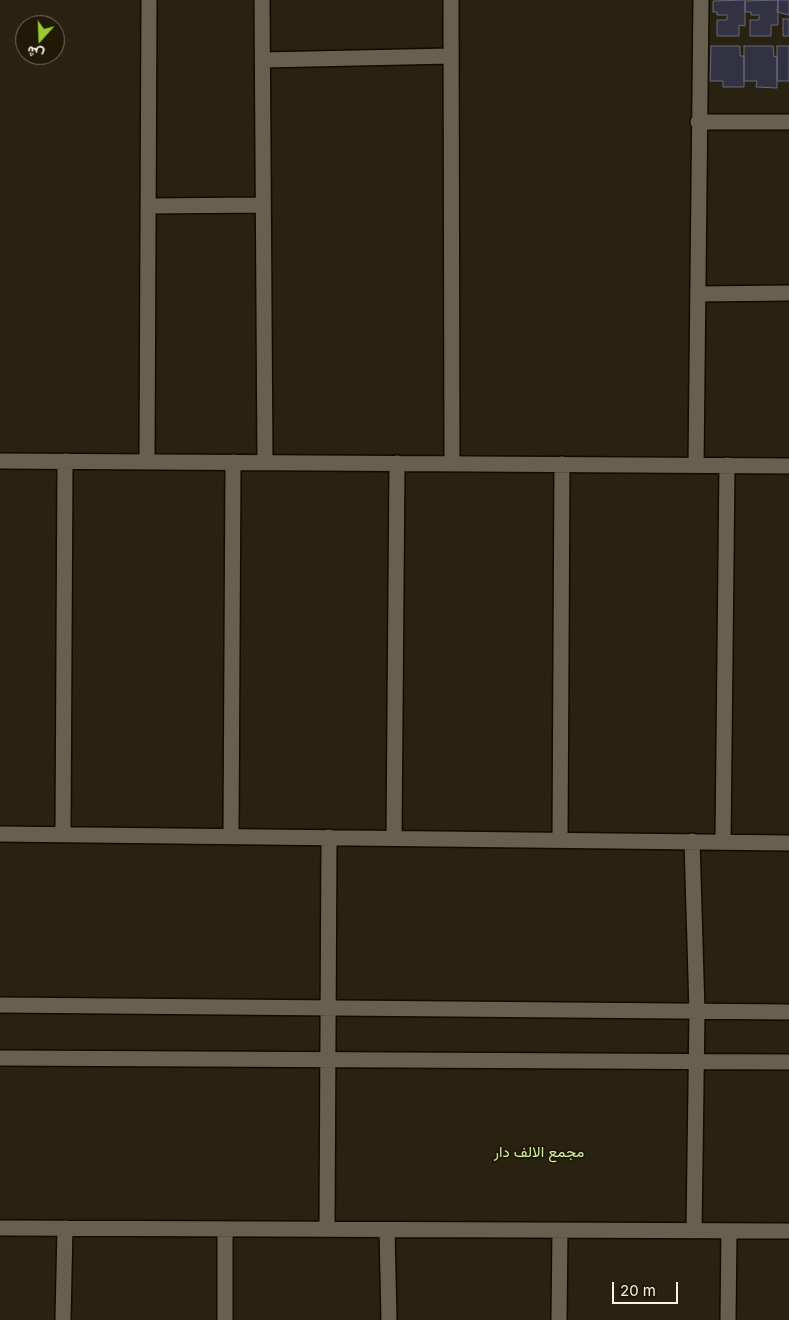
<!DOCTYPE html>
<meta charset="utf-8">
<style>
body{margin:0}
#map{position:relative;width:789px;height:1320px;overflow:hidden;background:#292211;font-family:Inter,Vazirmatn,sans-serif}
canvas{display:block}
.north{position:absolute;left:15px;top:15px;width:50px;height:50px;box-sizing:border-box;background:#201908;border:1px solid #767062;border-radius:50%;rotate:200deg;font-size:14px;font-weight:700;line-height:20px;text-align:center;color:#f7f3e8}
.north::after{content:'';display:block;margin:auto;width:18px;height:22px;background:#9cca31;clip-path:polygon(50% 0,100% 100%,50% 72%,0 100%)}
.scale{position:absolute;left:612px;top:1282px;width:66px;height:22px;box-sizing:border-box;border:2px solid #f7f3e8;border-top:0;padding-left:6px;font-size:15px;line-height:18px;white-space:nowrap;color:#f7f3e8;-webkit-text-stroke:4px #201908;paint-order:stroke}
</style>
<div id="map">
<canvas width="789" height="1320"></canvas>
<div class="north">ش</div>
<div class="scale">20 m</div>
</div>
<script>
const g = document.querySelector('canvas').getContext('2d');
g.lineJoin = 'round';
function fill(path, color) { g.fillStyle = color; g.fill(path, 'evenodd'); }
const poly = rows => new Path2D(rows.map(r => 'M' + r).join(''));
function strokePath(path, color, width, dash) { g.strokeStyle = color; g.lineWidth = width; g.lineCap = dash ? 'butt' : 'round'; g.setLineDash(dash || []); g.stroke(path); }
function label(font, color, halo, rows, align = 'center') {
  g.font = font + ' Inter,Vazirmatn,sans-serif'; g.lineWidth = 4; g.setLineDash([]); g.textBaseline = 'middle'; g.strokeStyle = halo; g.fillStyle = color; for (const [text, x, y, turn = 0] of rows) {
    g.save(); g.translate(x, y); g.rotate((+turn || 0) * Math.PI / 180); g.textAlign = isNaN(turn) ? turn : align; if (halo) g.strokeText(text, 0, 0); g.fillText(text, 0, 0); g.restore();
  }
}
const building = poly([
 [745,0,745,26,739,25,739,36,717,36,717,20,727,20,727,15,717,15,717,12,713,12,713,1,745,0],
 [778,0,789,0,789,15,777,12,778,0],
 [778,0,778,25,771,25,771,36,750,36,750,20,759,20,759,15,751,15,751,12,745,12,745,1,778,0],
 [783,19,789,19,789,36,783,36,783,19],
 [711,46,740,46,740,56,744,56,744,87,723,87,723,81,710,81,711,46],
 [744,46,773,46,774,57,777,56,777,88,756,87,757,81,744,81,744,46],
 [777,46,789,46,789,81,777,81,777,46]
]);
const minor = poly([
 [262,0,265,462],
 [451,0,452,464],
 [263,60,451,56],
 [698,122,789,122],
 [148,206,263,205],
 [698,294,789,293],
 [0,461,789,466],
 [147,462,149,0],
 [696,465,701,0],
 [0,834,789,843],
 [63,834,65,461],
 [231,836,233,462],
 [394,838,397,463],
 [560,840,562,464],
 [692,841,697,1012,694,1231],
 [723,842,727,465],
 [0,1005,789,1012],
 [0,1058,789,1062],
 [0,1228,789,1231],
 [327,1229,329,837],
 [387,1230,389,1320],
 [63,1320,65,1228],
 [225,1320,225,1229],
 [559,1320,560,1230],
 [728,1320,729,1231]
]);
const neighbourhoodNames = [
 ["مجمع الالف دار",539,1152]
];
fill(building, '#333243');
strokePath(building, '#6a697d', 1);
strokePath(minor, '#120b00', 18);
strokePath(minor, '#68604e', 15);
label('15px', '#d2eea5', '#201908', neighbourhoodNames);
</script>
